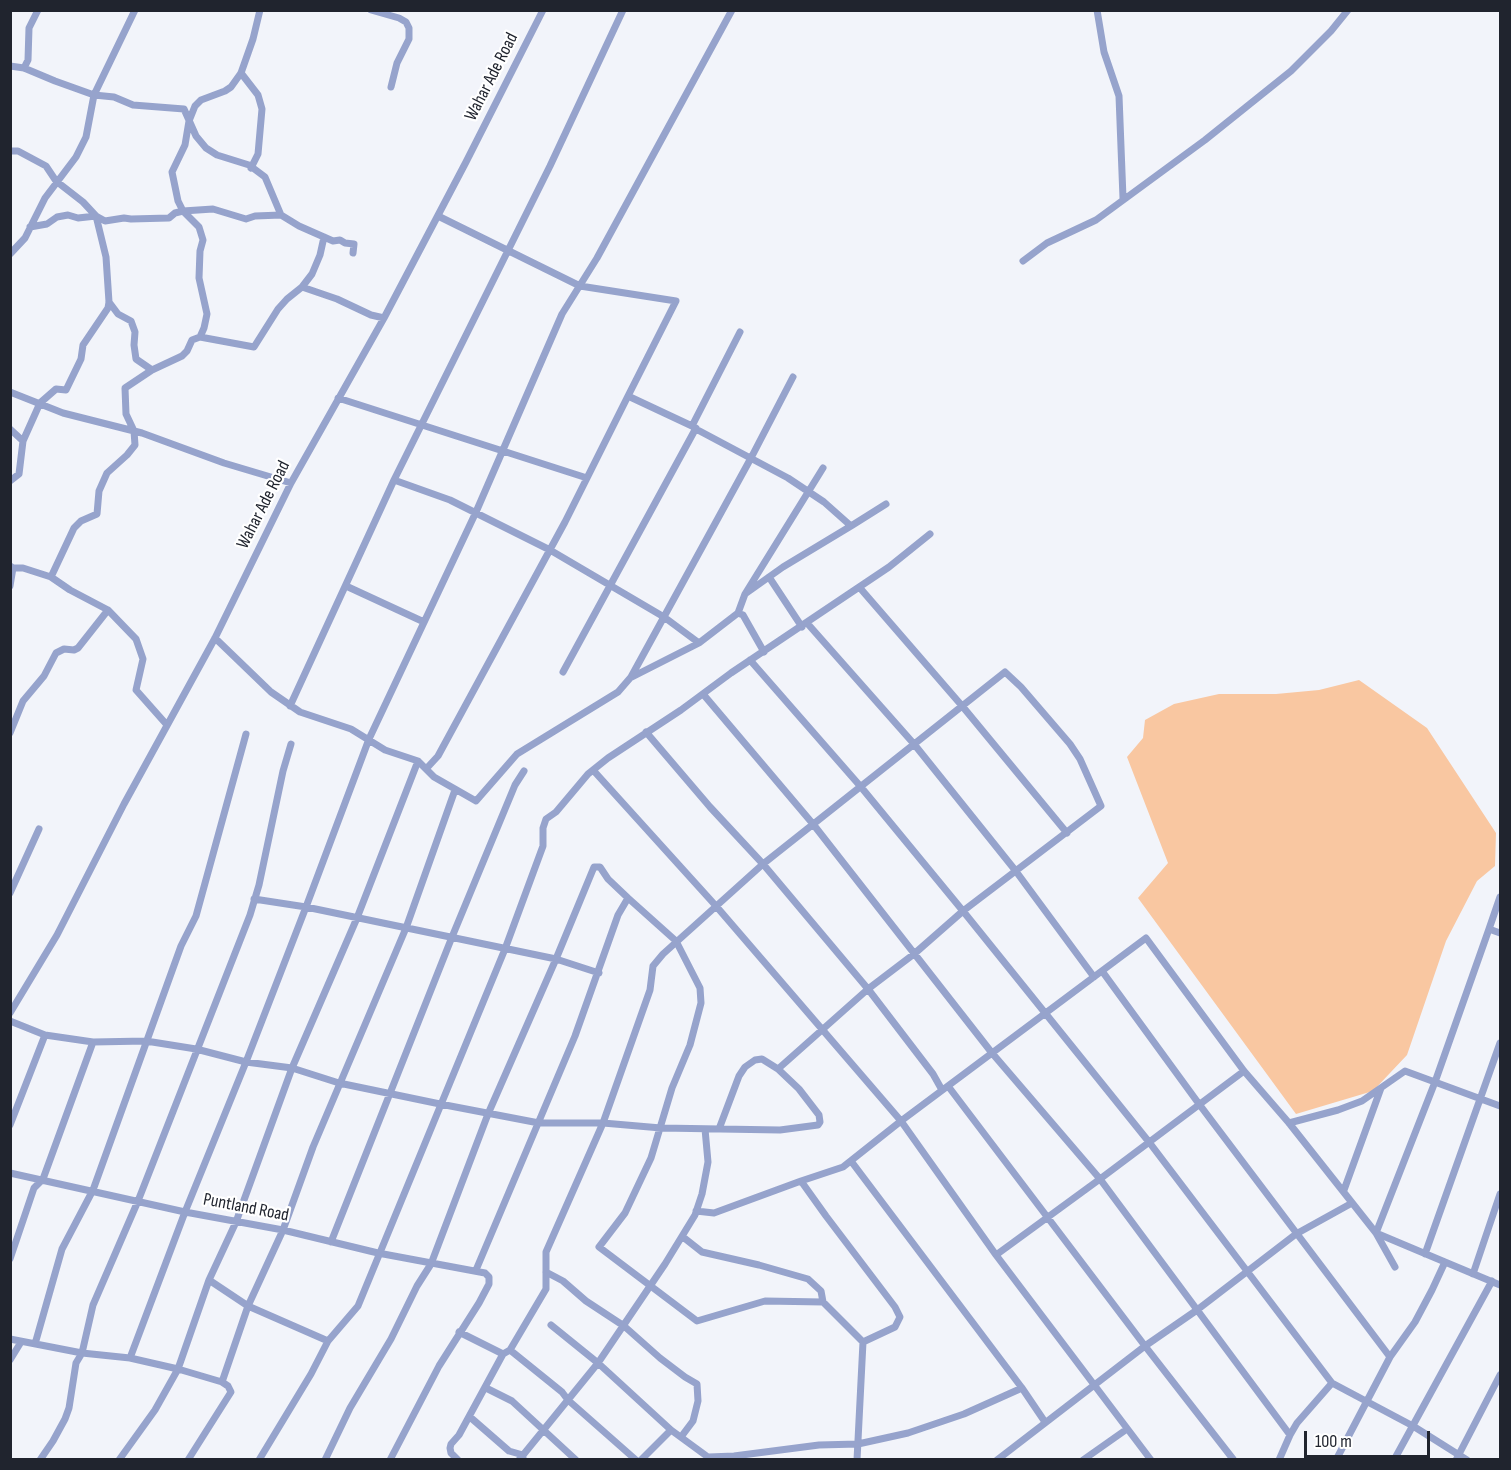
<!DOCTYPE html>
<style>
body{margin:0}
#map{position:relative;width:1511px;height:1470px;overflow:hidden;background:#f2f4fa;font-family:"Sofia Sans Condensed",sans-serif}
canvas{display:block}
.frame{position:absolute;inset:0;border:12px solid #20242e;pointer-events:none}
.scale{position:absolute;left:1304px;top:1431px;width:126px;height:27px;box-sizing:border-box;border:3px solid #20242e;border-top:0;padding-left:8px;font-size:18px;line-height:21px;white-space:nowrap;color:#20242e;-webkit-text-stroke:4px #fff;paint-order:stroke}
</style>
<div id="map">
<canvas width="1511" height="1470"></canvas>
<div class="frame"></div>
<div class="scale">100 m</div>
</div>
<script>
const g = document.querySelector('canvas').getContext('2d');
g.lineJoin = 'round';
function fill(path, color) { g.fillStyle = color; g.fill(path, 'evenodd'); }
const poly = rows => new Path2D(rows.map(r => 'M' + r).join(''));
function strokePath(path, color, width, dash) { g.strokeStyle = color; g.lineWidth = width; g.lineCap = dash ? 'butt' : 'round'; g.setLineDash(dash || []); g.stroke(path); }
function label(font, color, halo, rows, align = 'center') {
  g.font = font + ' "Sofia Sans Condensed",sans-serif'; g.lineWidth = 4.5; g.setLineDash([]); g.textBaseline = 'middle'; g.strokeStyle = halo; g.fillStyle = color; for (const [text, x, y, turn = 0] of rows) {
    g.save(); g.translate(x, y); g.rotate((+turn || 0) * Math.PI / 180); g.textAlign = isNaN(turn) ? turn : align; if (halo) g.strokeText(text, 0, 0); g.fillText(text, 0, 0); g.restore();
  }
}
const green = poly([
 [1359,680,1427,728,1496,833,1495,866,1477,881,1446,941,1407,1055,1373,1091,1296,1114,1138,898,1168,863,1127,757,1143,738,1145,720,1174,704,1219,694,1276,694,1319,690]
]);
const minor = poly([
 [371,10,399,18,406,22,409,28,409,39,397,63,391,87],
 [623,10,550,166,394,480,450,500,550,550,664,617,699,643,738,613,745,594],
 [1097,10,1104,52,1119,96,1123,198],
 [10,66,24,68,55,81,94,95,114,97,133,105,184,109,196,136,206,148,217,155,249,165,265,177,281,215],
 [24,68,28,60,29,28,38,10],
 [241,73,258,95,262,109,258,154,251,168],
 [10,151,18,151,46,166,56,181,83,202,96,216,106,257,109,302,108,308,83,345,81,359,66,390,56,389,40,403,23,441,19,474,10,481],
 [438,216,580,286,676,301,628,396,692,426,740,332],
 [30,227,47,224,57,217,68,215,78,218,96,216,105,221,124,218,131,219,169,218,175,213,183,211,213,209,246,219,255,216,281,215,299,226,333,241,340,240,345,243,354,244,353,253],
 [10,254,25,238,45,198,76,157,86,137,94,95,135,10],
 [1023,261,1047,243,1096,220,1205,140,1291,71,1331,31,1348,10],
 [302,287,337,299,371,315,384,318],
 [109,302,118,314,131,321,135,332,134,345,136,359,152,370],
 [200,337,254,347,278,309,287,299,302,287,312,274,320,255,324,237],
 [10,392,63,413,142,433,224,463,291,483],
 [338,398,587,478],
 [694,428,788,478,824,502,851,526,886,504],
 [10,429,23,441],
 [823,468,745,594,783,567,851,526],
 [10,566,13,568,23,568,51,577,70,590,108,610,136,639,143,659,136,690,167,725],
 [51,577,74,528,81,521,97,514,99,491,107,473,127,455,135,445,134,431,126,414,125,388,152,370,182,356,187,351,192,340,200,337,204,328,207,314,199,278,200,251,203,240,199,227,183,211,178,201,172,172,185,145,189,121,195,106,201,100,225,91,231,87,241,73,253,39,260,10],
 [769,577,802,627],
 [10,586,13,568],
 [346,586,424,622],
 [860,588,963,707,1067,833],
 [738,613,743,615,764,652],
 [807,623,914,744,1015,870,1094,977],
 [215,638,271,692,300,712,351,729,385,750,418,761,434,777,476,801,517,754,618,692,631,677,751,458,793,377],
 [750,660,861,787,963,911,1149,1142,1332,1383,1413,1426,1467,1460],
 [563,672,696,428],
 [632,677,699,643],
 [703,694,813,824,992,1053,1100,1179,1290,1435,1279,1460],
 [290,706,394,480],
 [646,732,710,807,763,864,868,989,933,1074,942,1090],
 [10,733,23,701,44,676,56,653,64,649,74,650,78,648,108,610],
 [426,769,438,756,565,522,628,396],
 [593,770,716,906,901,1121,996,1255,1151,1460],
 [10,893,39,829],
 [254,899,306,907,556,959,599,973],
 [1489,929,1500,897],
 [1102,971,1199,1104,1390,1357,1336,1460],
 [10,1013,57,935,124,804,215,638,291,483,384,318,466,162,543,10],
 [10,1021,45,1035,93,1042,146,1041,196,1049,246,1062,292,1068,339,1083,440,1104,539,1123,603,1123,661,1128,780,1130,818,1125,820,1122,819,1115,799,1089,778,1069,868,989,914,954,963,911,1101,806,1080,759,1070,744,1021,687,1005,672,763,864,663,954,653,966,650,990,603,1123,546,1252,546,1289,510,1350,503,1354,459,1332],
 [948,1086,1145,1346,1233,1459],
 [1289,1123,1338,1110,1362,1101,1405,1071,1500,1106],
 [10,1125,45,1035],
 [719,1129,739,1076,745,1067,755,1060,762,1059,778,1069],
 [851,1161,1022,1388,1045,1422],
 [10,1173,185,1212,283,1230,378,1253,485,1273,489,1277,489,1284,479,1303,439,1366,390,1460],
 [1344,1190,1381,1088],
 [696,1211,714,1213,801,1181],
 [683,1237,702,1252,759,1265,808,1279,821,1291,823,1302],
 [331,1242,452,937,515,785,524,771],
 [1425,1254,1500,1043],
 [996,1255,1100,1179,1244,1071],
 [10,1259,34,1188,43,1179,93,1042],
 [1395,1267,1376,1233,1435,1082,1489,929,1500,933],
 [476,1270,575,1036,618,915,628,898],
 [546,1272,563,1281,586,1301,624,1326,660,1358,685,1377,697,1384,698,1401,693,1421,681,1437],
 [1473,1274,1500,1194],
 [209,1280,248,1306,328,1341],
 [551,1325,598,1363,665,1264,695,1215,702,1194,708,1162,705,1129],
 [10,1339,82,1353,130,1358,178,1369,222,1382,228,1386,231,1392,188,1460],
 [35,1344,62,1249,93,1190,181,946,196,916,246,734],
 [510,1350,562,1392,568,1400,636,1460],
 [1390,1357,1415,1322,1432,1290,1445,1262,1500,1285],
 [130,1358,185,1212,246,1062,306,907,369,739,476,512,562,314,597,258,732,10],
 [10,1360,21,1342],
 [222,1382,248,1306,283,1230,313,1147,406,928,455,790],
 [486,1388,512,1401,576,1460],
 [470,1417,509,1451,523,1455,523,1458],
 [1290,1435,1297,1423,1332,1383],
 [709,1457,734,1456,819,1445,858,1444,908,1433,964,1414,1022,1388],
 [40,1460,53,1441,65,1419,69,1408,76,1363,82,1353,93,1305,138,1201,250,915,259,885,283,771,291,744],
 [119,1460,155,1410,178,1369,209,1280,236,1222,292,1068,357,918,418,761],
 [259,1460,311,1374,328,1341,358,1306,505,949,543,846,543,828,546,819,556,812,588,774,608,758,681,710,731,673,889,567,930,534],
 [325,1460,350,1408,391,1339,417,1286,431,1264,488,1114,556,959,594,867,600,867,608,879,628,898,676,941,700,988,701,1003,690,1045,672,1088,651,1158,625,1213,599,1247,697,1321,765,1301,823,1302,863,1342],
 [458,1460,451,1453,450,1448,451,1444,459,1435,503,1354],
 [519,1460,598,1363,671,1430,712,1460],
 [641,1460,671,1430],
 [857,1460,863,1342,895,1327,900,1317,895,1307,826,1216,801,1181,843,1167,901,1121,1146,938,1244,1071,1289,1123,1376,1233,1445,1262],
 [997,1460,1145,1346,1197,1310,1296,1234,1352,1203],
 [1083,1460,1127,1429],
 [1394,1460,1492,1281],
 [1456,1460,1500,1375]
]);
const streetNames = [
 ["Wahar Ade Road",492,77,-63],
 ["Wahar Ade Road",264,505,-63],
 ["Puntland Road",246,1208,11]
];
fill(green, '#f9c7a1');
strokePath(minor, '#96a3cc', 7);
label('18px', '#20242e', '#fff', streetNames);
</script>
